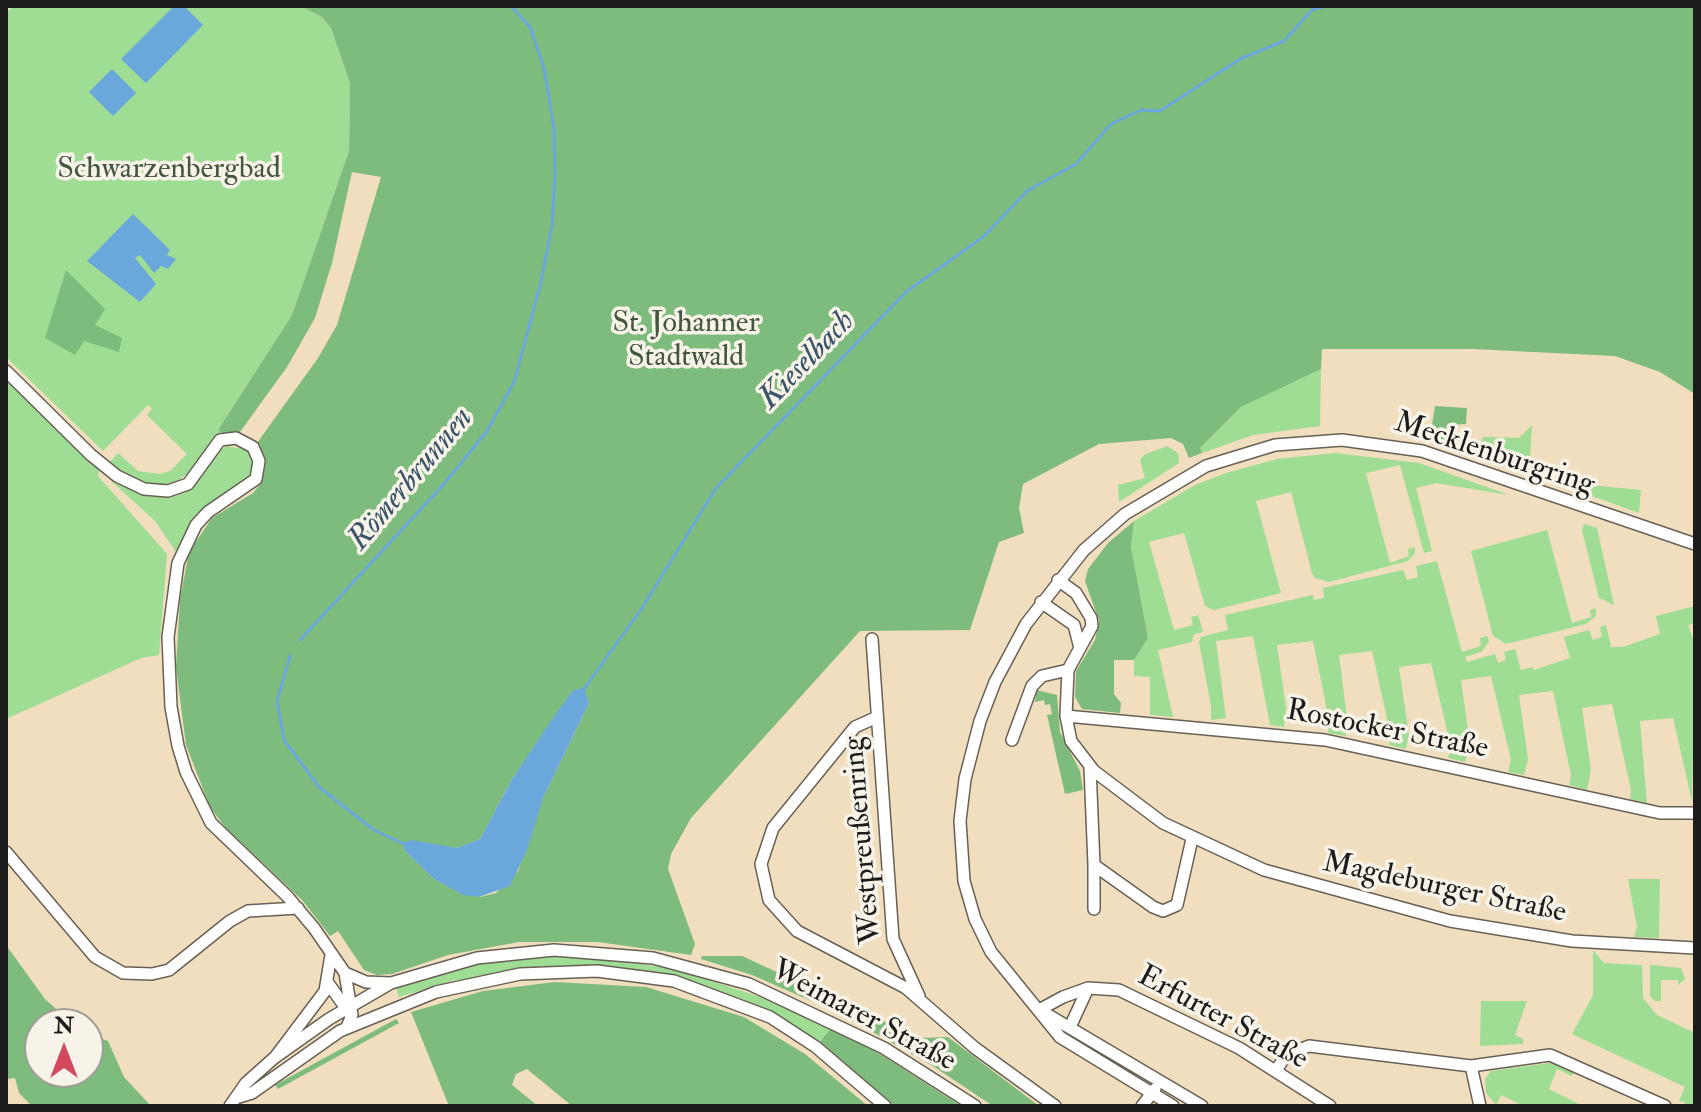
<!DOCTYPE html>
<meta charset="utf-8">
<style>
body{margin:0}
#map{position:relative;width:1701px;height:1112px;overflow:hidden;background:#f1debf;font-family:"IM FELL Double Pica",serif}
canvas{display:block}
.frame{position:absolute;inset:0;border:8px solid #1c1c1c;pointer-events:none}
.north{position:absolute;left:24px;top:1008px;width:80px;height:80px;box-sizing:border-box;background:#f7f3e8;border:2px solid #9f9d96;border-radius:50%;rotate:0deg;font-size:22px;font-weight:700;line-height:32px;text-align:center;color:#1c1c1c}
.north::after{content:'';display:block;margin:auto;width:28px;height:36px;background:#d1495b;clip-path:polygon(50% 0,100% 100%,50% 72%,0 100%)}
</style>
<div id="map">
<canvas width="1701" height="1112"></canvas>
<div class="frame"></div>
<div class="north">N</div>
</div>
<script>
const g = document.querySelector('canvas').getContext('2d');
g.lineJoin = 'round';
function fill(path, color) { g.fillStyle = color; g.fill(path, 'evenodd'); }
const poly = rows => new Path2D(rows.map(r => 'M' + r).join(''));
function strokePath(path, color, width, dash) { g.strokeStyle = color; g.lineWidth = width; g.lineCap = dash ? 'butt' : 'round'; g.setLineDash(dash || []); g.stroke(path); }
function label(font, color, halo, rows, align = 'center') {
  g.font = font + ' "IM FELL Double Pica",serif'; g.lineWidth = 7; g.setLineDash([]); g.textBaseline = 'middle'; g.strokeStyle = halo; g.fillStyle = color; for (const [text, x, y, turn = 0] of rows) {
    g.save(); g.translate(x, y); g.rotate((+turn || 0) * Math.PI / 180); g.textAlign = isNaN(turn) ? turn : align; if (halo) g.strokeText(text, 0, 0); g.fillText(text, 0, 0); g.restore();
  }
}
const green = poly([
 [13,6,300,6,322,17,331,28,350,83,349,151,292,315,218,430,224,434,213,440,193,470,171,485,146,485,109,463,118,453,138,471,160,474,170,471,187,454,147,415,152,409,148,405,103,451,6,357,6,13],
 [1321,369,1320,426,1253,435,1202,453,1200,448,1241,407],
 [6,379,99,470,98,476,167,554,159,655,141,658,6,719],
 [1532,425,1530,460,1535,461,1534,475,1478,454,1483,437,1519,438],
 [227,446,249,450,254,459,251,475,247,482,204,507,190,522,176,552,155,521,110,480,150,497,176,496,192,489,218,451],
 [1167,446,1178,453,1179,463,1119,502,1118,485,1145,478,1140,460,1144,455],
 [1335,453,1419,463,1509,495,1436,483,1416,488,1432,551,1424,553,1400,465,1366,473,1390,563,1409,556,1408,549,1415,547,1415,553,1408,561,1329,582,1315,578,1312,573,1291,492,1256,501,1281,593,1214,610,1205,606,1184,533,1149,542,1174,630,1193,625,1191,617,1198,615,1203,632,1194,634,1192,642,1158,650,1173,717,1150,715,1150,677,1134,676,1134,660,1148,638,1131,547,1134,521,1195,485,1226,473,1277,459],
 [1590,485,1641,490,1639,513,1589,495],
 [1584,524,1597,528,1614,605,1599,598,1582,530],
 [1547,530,1572,623,1591,617,1590,610,1596,608,1596,616,1586,624,1506,644,1493,636,1471,551],
 [1437,561,1462,652,1481,646,1480,638,1487,636,1489,642,1481,652,1465,657,1467,662,1495,654,1498,663,1506,660,1504,652,1515,649,1521,670,1533,667,1534,670,1570,658,1564,637,1589,630,1593,640,1602,637,1600,627,1606,625,1611,647,1623,647,1660,634,1656,616,1695,606,1695,623,1688,625,1695,644,1692,801,1673,718,1640,721,1647,804,1630,799,1631,790,1612,704,1582,708,1591,770,1587,790,1569,785,1571,775,1553,691,1519,695,1528,759,1524,775,1508,772,1511,760,1491,676,1461,680,1470,744,1465,762,1448,758,1451,747,1431,663,1399,667,1409,735,1406,749,1389,745,1391,736,1372,651,1339,655,1348,726,1346,736,1328,733,1329,720,1313,641,1277,645,1286,708,1284,727,1270,725,1253,636,1216,641,1226,718,1211,720,1211,706,1199,642,1201,637,1228,630,1225,615,1313,595,1314,600,1324,598,1323,588,1403,570,1407,580,1418,577,1416,566],
 [1628,879,1660,879,1659,938,1634,937,1637,927],
 [1593,950,1604,963,1642,965,1643,998,1657,1015,1695,1033,1695,1106,1683,1106,1686,1102,1679,1101,1685,1087,1572,1034,1593,995],
 [554,956,598,957,678,970,778,1003,831,1028,820,1042,743,999,676,976,624,968,520,970,452,981,399,997,396,988,477,963],
 [1650,965,1681,968,1685,979,1678,985,1678,980,1661,980,1661,1001,1655,1001,1650,996],
 [1481,1001,1527,1001,1515,1035,1523,1039,1523,1044,1480,1046],
 [1557,1062,1576,1069,1572,1076,1557,1069,1549,1089,1583,1106,1524,1106,1501,1095,1496,1105,1486,1093,1485,1079,1491,1071]
]);
const forest = poly([
 [300,6,1695,6,1695,394,1660,372,1615,356,1472,349,1322,349,1321,369,1241,407,1200,448,1202,453,1189,458,1183,444,1171,438,1099,444,1023,484,1019,508,1024,533,999,542,970,630,860,631,691,818,671,854,668,869,695,944,691,955,598,942,519,942,448,955,392,974,377,975,364,970,338,931,330,936,303,901,225,827,210,807,186,745,176,667,180,599,189,552,212,518,253,493,262,482,266,461,257,443,318,358,337,325,381,177,352,172,332,263,315,318,287,367,240,432,224,434,218,430,292,315,349,151,350,83,331,28,322,17],
 [573,690,589,703,543,798,518,871,496,893,480,897,463,894,434,879,405,851,457,848,480,839,512,779],
 [66,270,105,309,95,325,122,338,119,352,84,341,75,355,45,338],
 [1435,406,1467,408,1466,424,1451,425,1451,444,1430,438],
 [1134,521,1131,547,1148,638,1134,660,1114,660,1114,694,1121,703,1120,713,1082,709,1075,697,1076,671,1095,640,1099,621,1085,581,1088,569,1108,543],
 [1037,690,1057,695,1060,732,1080,771,1083,790,1065,794,1047,715,1052,714,1050,704,1045,705,1044,700,1035,702],
 [6,945,45,999,73,1024,40,1024,40,1072,88,1072,88,1034,108,1041,124,1077,151,1106,32,1106,19,1093,15,1078,6,1079],
 [702,956,742,956,920,1038,948,1037,1039,1106,993,1106,933,1066,841,1014,752,975,701,959],
 [555,982,646,987,744,1017,805,1054,868,1106,572,1106,527,1069,516,1074,512,1085,538,1106,449,1106,411,1012,483,991],
 [396,1019,399,1023,278,1089,275,1085],
 [831,1028,880,1054,961,1106,895,1106,820,1042]
]);
const water = poly([
 [174,6,184,6,203,25,146,83,121,59],
 [112,69,136,93,113,116,89,92],
 [133,214,170,250,167,255,176,259,168,269,161,266,154,273,140,255,135,258,156,284,140,302,87,261],
 [584,688,589,703,543,798,527,850,510,886,479,897,463,895,434,879,405,851,403,843,411,840,457,848,480,839,512,779,550,722,573,690]
]);
const stream = poly([
 [300,640,444,484,487,431,514,382,541,282,552,225,555,176,554,129,544,68,530,27,511,6],
 [290,656,277,701,284,740,319,787,374,830,404,844],
 [584,689,642,608,716,488,906,292,983,237,1027,191,1076,164,1111,124,1141,110,1160,111,1240,59,1284,41,1312,10,1326,6]
]);
const minor = poly([
 [6,371,91,455,117,476,144,489,168,491,188,484,220,440,236,438,253,447,259,461,256,479,208,512,196,525,178,563,168,637,171,707,178,746,186,772,211,823,287,896,314,928,345,973,366,982,391,983],
 [1058,580,1076,593,1091,618,1092,626,1068,670,1066,716,1071,741,1094,771,1163,823,1264,870,1450,921,1572,941,1695,948],
 [1041,602,1074,625,1080,648],
 [872,639,893,939,919,996],
 [1066,716,1325,740,1660,813,1695,813],
 [877,717,855,727,773,828,761,864,769,900,797,931,906,988,975,1048,1055,1106],
 [1012,740,1032,686,1042,676,1068,670],
 [1090,767,1094,865,1153,907,1163,911,1177,905,1192,839],
 [6,852,95,957,123,973,152,974,169,970,230,921,248,911,298,908],
 [1094,909,1094,865],
 [345,973,352,1015,347,1027],
 [328,983,350,1014],
 [1039,1010,1063,997,1088,988,1119,990,1239,1048,1330,1106],
 [1043,1012,1202,1106],
 [1070,1027,1088,988],
 [276,1056,325,991,331,955],
 [1471,1066,1480,1106],
 [1277,1069,1286,1055,1309,1046,1471,1066,1550,1055,1665,1106],
 [239,1097,252,1093,340,1031,436,992,520,974,597,971,674,981,770,1017,816,1047,885,1106],
 [230,1106,246,1083,274,1058,329,1019,391,983,477,958,554,950,653,958,749,984,884,1048,975,1106],
 [1142,1106,1155,1089],
 [1173,1106,1060,1037,991,952,975,919,964,881,960,821,965,779,980,721,995,682,1026,624,1084,550,1125,514,1206,466,1275,445,1342,440,1422,451,1695,544]
]);
const parkNames = [
 ["Schwarzenbergbad",169,171],
 ["St. Johanner",686,325],
 ["Stadtwald",686,359]
];
const streetNames = [
 ["Mecklenburgring",1494,455,18],
 ["Rostocker Straße",1387,731,11],
 ["Westpreußenring",864,840,-95],
 ["Magdeburger Straße",1444,889,12],
 ["Weimarer Straße",863,1017,28],
 ["Erfurter Straße",1222,1019,28]
];
const waterNames = [
 ["Kieselbach",808,361,-46],
 ["Römerbrunnen",412,480,-50]
];
fill(green, '#9edd93');
fill(forest, '#7ebc7d');
fill(water, '#6aa8dc');
strokePath(stream, '#6aa8dc', 3);
strokePath(minor, '#676055', 14);
strokePath(minor, '#fff', 11);
label('30px', '#435640', '#f7f3e8', parkNames);
label('30px', '#1c1c1c', '#f7f3e8', streetNames);
label('italic 32px', '#3b5469', '#f7f3e8', waterNames);
</script>
